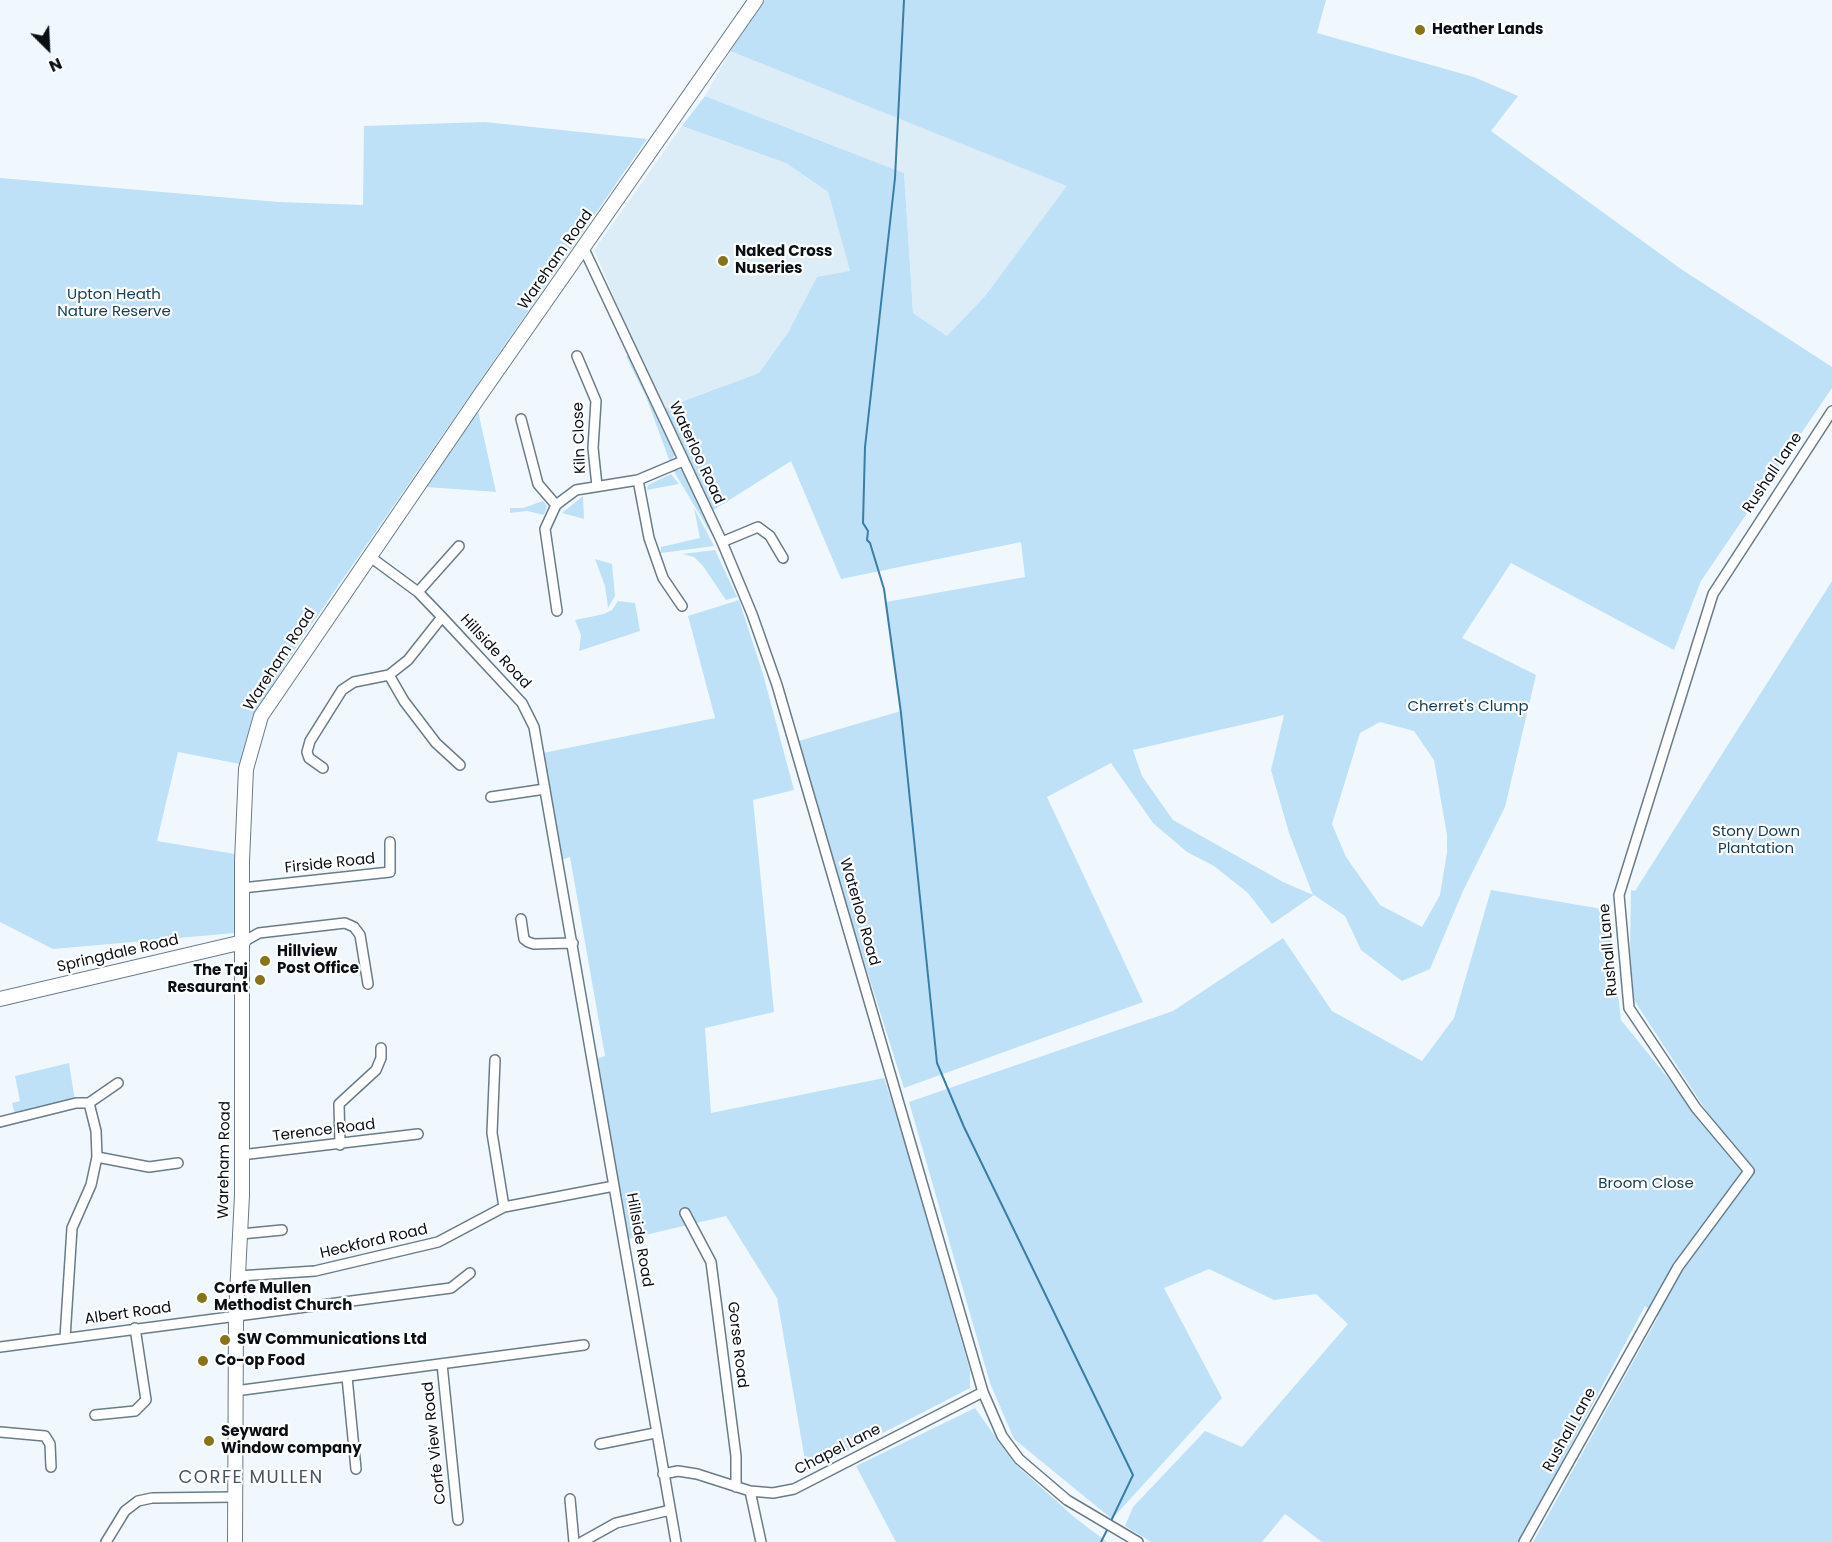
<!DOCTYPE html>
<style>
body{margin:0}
#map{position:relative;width:1832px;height:1542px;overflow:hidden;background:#f0f8fd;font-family:Poppins,sans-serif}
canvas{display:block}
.north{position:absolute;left:18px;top:18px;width:60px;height:60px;-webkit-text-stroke:4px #fff;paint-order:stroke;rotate:156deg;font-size:16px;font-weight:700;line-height:24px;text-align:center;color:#090f14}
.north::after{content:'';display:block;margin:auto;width:21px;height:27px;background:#090f14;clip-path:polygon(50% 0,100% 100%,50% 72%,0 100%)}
</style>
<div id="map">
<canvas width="1832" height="1542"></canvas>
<div class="north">N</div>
</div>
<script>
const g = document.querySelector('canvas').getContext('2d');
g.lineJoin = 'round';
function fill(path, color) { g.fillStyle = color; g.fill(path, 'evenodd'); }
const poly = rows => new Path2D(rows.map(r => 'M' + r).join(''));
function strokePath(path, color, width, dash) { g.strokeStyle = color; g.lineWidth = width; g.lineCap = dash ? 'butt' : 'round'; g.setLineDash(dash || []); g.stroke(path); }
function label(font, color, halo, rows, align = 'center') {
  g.font = font + ' Poppins,sans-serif'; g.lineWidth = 4.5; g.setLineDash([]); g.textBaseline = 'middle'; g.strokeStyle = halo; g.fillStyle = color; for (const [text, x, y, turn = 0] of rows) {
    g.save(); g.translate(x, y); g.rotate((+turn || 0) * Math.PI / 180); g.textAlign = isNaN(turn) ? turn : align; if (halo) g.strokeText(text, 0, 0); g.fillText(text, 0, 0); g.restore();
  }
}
const built = poly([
 [730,51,1068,186,985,296,947,336,913,313,904,173,705,96],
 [682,126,786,163,828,192,850,271,789,331,759,373,662,409,594,250]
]);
const green = poly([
 [765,0,1326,0,1317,33,1474,77,1518,96,1491,131,1681,269,1832,367,1832,388,1701,581,1674,650,1511,563,1462,638,1536,675,1505,807,1463,891,1430,969,1402,981,1361,950,1345,916,1314,895,1272,924,1248,893,1214,866,1187,852,1153,823,1111,763,1047,797,1143,1002,904,1088,795,742,901,711,886,602,1025,577,1021,542,841,579,791,461,712,511,662,409,759,373,789,331,817,277,850,271,828,192,786,163,682,126,705,96,904,173,913,313,947,336,985,296,1067,186,730,51],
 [1284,715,1271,770,1289,833,1313,895,1283,882,1173,820,1142,776,1133,750],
 [1380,722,1414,731,1434,760,1447,835,1447,852,1440,895,1422,927,1380,905,1346,857,1332,824,1360,733],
 [485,122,647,139,300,641,252,718,240,764,178,752,157,841,235,854,235,933,53,949,0,922,0,178,278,202,363,205,364,126],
 [629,355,675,450,675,455,670,462,646,397,626,356],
 [478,411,496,492,426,487],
 [673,470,682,470,686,474,721,545,718,545],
 [671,474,679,484,647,490,648,485],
 [583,496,584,519,562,513],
 [543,501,547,506,544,515,527,511,510,513,510,508,523,508],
 [694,508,714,546,661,553,661,547,700,538],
 [715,550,737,597,726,600,703,566,694,557,682,554],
 [595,559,612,564,615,596,608,608,605,586],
 [1832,581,1832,1542,1533,1542,1658,1317,1645,1306,1519,1542,1322,1542,1285,1514,1262,1542,1151,1542,1125,1526,1133,1507,1205,1431,1242,1447,1348,1324,1316,1294,1274,1300,1209,1269,1164,1288,1222,1398,1112,1519,1014,1439,990,1383,909,1102,1173,1011,1283,938,1332,1011,1422,1061,1454,1018,1491,890,1608,910,1621,1020,1739,1166,1746,1162,1707,1112,1634,1000,1630,950,1631,890,1635,891],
 [739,600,763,674,794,790,753,800,774,1012,705,1028,711,1113,884,1078,902,1132,970,1371,970,1388,807,1472,777,1298,726,1216,628,1239,596,1059,605,1056,570,857,561,860,543,753,715,718,688,616],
 [618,601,635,603,640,631,579,651,581,635,575,620,604,614,612,610],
 [69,1063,75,1101,15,1115,12,1103,20,1101,15,1076],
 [975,1408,1014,1463,1074,1517,1107,1542,896,1542,856,1466]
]);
const stream = poly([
 [904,0,895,178,865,447,863,523,868,531,867,540,870,543,884,589,901,713,937,1063,964,1127,1133,1475,1110,1523],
 [1101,1542,1108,1528]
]);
const street = poly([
 [584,249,722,542,752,614,777,685,983,1392,1002,1436,1019,1459,1067,1500,1138,1542],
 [577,356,596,401,593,448,597,486],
 [521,419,538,484,556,505],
 [638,480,649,538,663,578,682,606],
 [722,542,758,527,770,536,783,558],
 [369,556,418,592,442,617,522,703,534,727,676,1542],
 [418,592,459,546],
 [557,611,545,529,556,505,576,490,638,480,683,461],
 [389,675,404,701,436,743,460,765],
 [323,768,309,758,307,752,310,741,342,690,354,682,389,675,408,660,442,617],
 [491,797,545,789],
 [242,888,390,872,390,842],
 [521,919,524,939,528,942,534,944,573,943],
 [243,942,259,933,345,923,354,927,360,935,368,984],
 [495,1060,492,1133,504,1207],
 [89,1103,96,1131,97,1157],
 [0,1122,76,1103,89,1103,118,1083],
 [340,1145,339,1104,376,1070,381,1058,381,1048],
 [241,1155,418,1134],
 [685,1213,711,1262,736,1456,736,1487],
 [241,1234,282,1230],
 [238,1276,315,1271,438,1242,504,1207,614,1186],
 [65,1338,72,1228,91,1185,97,1157,149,1167,178,1163],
 [0,1347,451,1288,470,1273],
 [442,1364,458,1520],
 [347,1377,356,1469],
 [235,1391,584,1345],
 [95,1415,135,1411,146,1400,135,1328],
 [0,1432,45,1436,50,1444,51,1467],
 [600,1444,655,1433],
 [663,1474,678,1471,697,1474,750,1491,773,1493,794,1489,983,1392],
 [750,1491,761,1542],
 [570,1499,574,1542],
 [106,1542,125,1511,138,1501,152,1498,235,1497],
 [582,1542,616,1523,670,1510],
 [1524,1542,1678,1267,1749,1171,1696,1108,1629,1008,1619,895,1713,594,1832,411]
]);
const secondary = poly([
 [0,999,243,942],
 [235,1542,236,1315,242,1195,242,861,246,769,261,716,478,398,756,0]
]);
const markers = [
 [1420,30,6,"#877417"],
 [723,261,6,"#877417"],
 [265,961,6,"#877417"],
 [260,980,6,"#877417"],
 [202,1298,6,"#877417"],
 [225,1340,6,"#877417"],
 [203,1361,6,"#877417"],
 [209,1441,6,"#877417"]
];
const poiNames = [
 ["Heather Lands",1432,30],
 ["Naked Cross",735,252],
 ["Nuseries",735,269],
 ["Hillview",277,952],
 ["Post Office",277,969],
 ["The Taj",248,971,"right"],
 ["Resaurant",248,988,"right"],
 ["Corfe Mullen",214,1289],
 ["Methodist Church",214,1306],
 ["SW Communications Ltd",237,1340],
 ["Co-op Food",215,1361],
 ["Seyward",221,1432],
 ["Window company",221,1449]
];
const streetNames = [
 ["Wareham Road",556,260,-55],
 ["Kiln Close",580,438,-92],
 ["Waterloo Road",696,453,65],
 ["Rushall Lane",1773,473,-56],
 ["Hillside Road",495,652,47],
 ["Wareham Road",280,660,-57],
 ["Firside Road",330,864,-6],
 ["Waterloo Road",859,912,74],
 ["Rushall Lane",1609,950,-95],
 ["Springdale Road",118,954,-13],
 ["Terence Road",324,1131,-7],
 ["Wareham Road",225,1160,-89],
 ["Hillside Road",639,1240,80],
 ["Heckford Road",374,1242,-13],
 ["Albert Road",128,1314,-8],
 ["Gorse Road",737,1345,83],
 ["Rushall Lane",1570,1430,-61],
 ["Corfe View Road",435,1443,-96],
 ["Chapel Lane",838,1450,-27]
];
const parkNames = [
 ["Upton Heath",114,295],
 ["Nature Reserve",114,312],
 ["Cherret's Clump",1468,707],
 ["Stony Down",1756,832],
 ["Plantation",1756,849],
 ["Broom Close",1646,1184]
];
const quarterNames = [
 ["CORFE MULLEN",251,1478]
];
fill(built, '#ddedf7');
fill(green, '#bee1f7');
strokePath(stream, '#3a7ea5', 2);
strokePath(street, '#697c87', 12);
strokePath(secondary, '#697c87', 16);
strokePath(street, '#fff', 9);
strokePath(secondary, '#fff', 14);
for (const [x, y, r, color] of markers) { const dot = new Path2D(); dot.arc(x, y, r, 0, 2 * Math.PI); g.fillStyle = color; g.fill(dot); strokePath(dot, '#fff', 2); }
label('bold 15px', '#090f14', '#fff', poiNames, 'left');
label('15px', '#090f14', '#fff', streetNames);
label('15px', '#174056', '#fff', parkNames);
g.letterSpacing = '1.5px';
label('18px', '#455762', '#fff', quarterNames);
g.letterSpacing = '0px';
</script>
